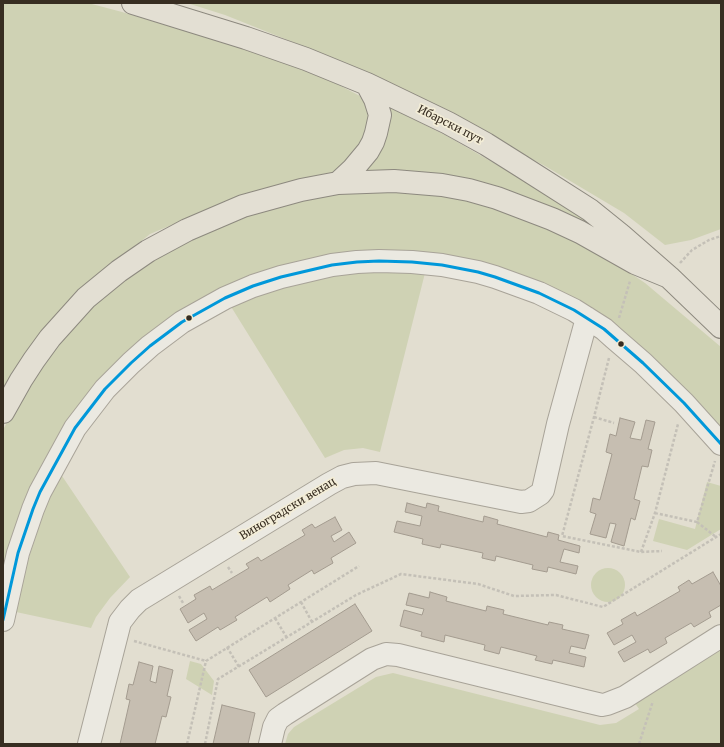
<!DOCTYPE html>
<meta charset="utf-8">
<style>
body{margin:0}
#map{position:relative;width:724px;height:747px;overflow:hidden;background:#e2ded0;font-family:Merriweather,serif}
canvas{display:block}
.frame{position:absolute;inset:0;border:4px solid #372d21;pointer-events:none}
</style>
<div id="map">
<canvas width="724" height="747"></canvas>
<div class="frame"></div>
</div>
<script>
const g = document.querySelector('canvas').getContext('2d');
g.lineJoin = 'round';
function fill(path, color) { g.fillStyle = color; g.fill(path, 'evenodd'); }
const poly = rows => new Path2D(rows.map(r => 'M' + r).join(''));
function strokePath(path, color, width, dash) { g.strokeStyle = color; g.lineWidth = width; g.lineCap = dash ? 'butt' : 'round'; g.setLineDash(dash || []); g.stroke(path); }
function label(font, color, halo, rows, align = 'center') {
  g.font = font + ' Merriweather,serif'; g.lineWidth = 3.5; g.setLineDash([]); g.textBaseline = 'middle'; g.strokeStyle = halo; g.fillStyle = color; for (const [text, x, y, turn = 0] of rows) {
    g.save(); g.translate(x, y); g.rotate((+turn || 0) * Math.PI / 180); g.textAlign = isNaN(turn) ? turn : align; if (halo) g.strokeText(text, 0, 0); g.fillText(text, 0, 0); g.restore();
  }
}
const green = poly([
 [3,3,88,3,122,12,258,53,316,73,360,96,369,110,368,133,357,156,336,172,307,181,219,205,150,234,123,256,82,292,30,346,3,388],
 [187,3,721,3,721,229,691,240,665,245,624,213,545,166,365,71,225,15],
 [385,106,393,109,445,135,527,182,588,220,612,239,553,213,352,178],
 [363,189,443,193,520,213,596,250,645,283,721,347,721,428,510,272,292,267,99,386,3,588,3,430,8,420,64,333,110,287,158,252,215,223,295,199],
 [391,269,425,273,380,452,363,448,344,450,325,458,230,305,256,293,337,272],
 [60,473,130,577,110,598,96,617,91,628,16,612,15,600,53,484],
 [707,482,721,486,721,529,687,550,653,541,659,519,695,529],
 '591 585a17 17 0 1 1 34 0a17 17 0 1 1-34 0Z',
 [721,643,721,744,285,744,288,734,294,727,376,677,393,673,600,725,616,723,639,709,632,699],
 [190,661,201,664,214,681,212,695,186,679]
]);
const building = poly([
 [620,418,635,422,630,438,641,440,646,420,655,422,648,449,652,450,648,467,642,466,634,499,640,501,635,520,631,518,624,546,611,542,616,524,610,523,606,538,590,534,596,514,590,512,593,498,600,500,612,454,606,452,610,434,616,436,620,418],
 [407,503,426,508,427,503,439,506,438,511,483,522,484,516,498,520,497,524,547,537,548,532,559,535,558,540,580,546,579,553,564,549,560,562,578,566,576,574,548,567,547,572,532,569,533,565,496,556,495,561,482,558,483,553,441,544,440,548,422,544,423,539,394,532,397,521,420,526,422,516,405,512,407,503],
 [335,517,342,530,331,536,334,542,349,532,356,543,331,558,333,563,314,574,312,570,288,585,290,589,270,602,267,597,235,617,237,620,220,630,218,627,196,641,189,630,207,619,204,613,188,623,180,609,196,599,194,595,210,586,212,590,249,568,246,564,258,557,261,561,305,535,302,530,312,524,315,528,335,517],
 [713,572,721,586,721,605,709,612,711,617,694,627,691,623,665,638,667,643,650,653,648,649,624,662,618,652,636,642,632,635,614,645,607,633,623,624,621,620,635,612,637,616,680,591,678,587,689,580,692,584,713,572],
 [430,592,447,597,446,601,486,611,487,606,504,610,503,614,548,625,549,622,563,625,562,629,589,635,585,649,571,646,569,653,586,657,584,667,553,660,552,664,535,660,537,656,501,647,499,654,484,650,485,645,445,635,444,642,421,636,422,632,400,626,404,610,422,615,424,609,406,605,409,593,429,598,430,592],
 [355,604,372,631,266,697,249,670,355,604],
 [139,662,153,666,150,681,156,683,159,666,173,670,167,696,171,697,166,717,162,716,155,744,120,744,130,700,126,699,129,684,133,685,139,662],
 [222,705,255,713,248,744,213,744,222,705]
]);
const path = poly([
 [680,263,692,250,709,240,721,236],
 [619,318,630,281],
 [609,358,594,417,562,536,641,552,662,551],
 [594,417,614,423],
 [655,513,697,522,715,461],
 [697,522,716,537],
 [641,552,655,513,678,424],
 [228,567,232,573],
 [179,596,183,603],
 [301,602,312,622],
 [275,618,287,638],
 [134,641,206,661],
 [227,647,239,667],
 [187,744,206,661,359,566],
 [205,744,218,679,356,595,401,574,478,584,514,596,556,595,603,607,721,534],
 [639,744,653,701]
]);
const minor = poly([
 [3,620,18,553,33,509,40,492,75,428,105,389,131,363,150,346,182,322,225,298,253,286,281,277,332,265,357,262,379,261,412,262,442,265,478,272,495,277,539,293,574,310,604,329,614,338,643,363,684,403,721,444],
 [89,744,120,622,130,609,139,600,329,484,342,477,354,474,376,473,521,502,529,501,540,494,543,490,558,424,587,318],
 [270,744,274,727,278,719,285,714,372,659,386,654,398,655,585,701,602,705,607,704,625,697,721,636]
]);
const major = poly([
 [133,3,246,38,306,59,367,84,448,123,486,144,521,166,590,210,621,235,669,277,721,327],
 [338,183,353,169,368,151,373,142,376,133,380,115,375,99,367,84],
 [3,412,21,380,34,360,50,338,86,298,119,271,148,251,187,230,243,206,301,190,338,183,394,181,442,185,469,190,497,198,552,219,580,232,635,263,669,277]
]);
const bus1 = poly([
 [3,620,18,553,33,509,40,492,75,428,105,389,131,363,150,346,182,322,225,298,253,286,281,277,332,265,357,262,379,261,412,262,442,265,478,272,495,277,539,293,574,310,604,329,643,363,684,403,721,444]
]);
const markers = [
 [189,318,3.5,"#372d21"],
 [621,344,3.5,"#372d21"]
];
const streetNames = [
 ["Ибарски пут",450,125,27],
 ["Виноградски венац",288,509,-31]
];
fill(green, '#cfd2b4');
fill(building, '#c6beb1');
strokePath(building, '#a39b8f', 1);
strokePath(minor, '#a8a398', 24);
strokePath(major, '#8d897f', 24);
strokePath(path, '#c4c0b7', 2.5, [3, 2]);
strokePath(minor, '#ebe9e1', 22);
strokePath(major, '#e3dfd3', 22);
strokePath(bus1, '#0098da', 3);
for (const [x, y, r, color] of markers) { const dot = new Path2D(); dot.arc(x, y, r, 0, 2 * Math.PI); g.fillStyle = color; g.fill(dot); strokePath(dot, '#f3edd7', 1.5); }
label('11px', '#372d21', '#f3edd7', streetNames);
</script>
